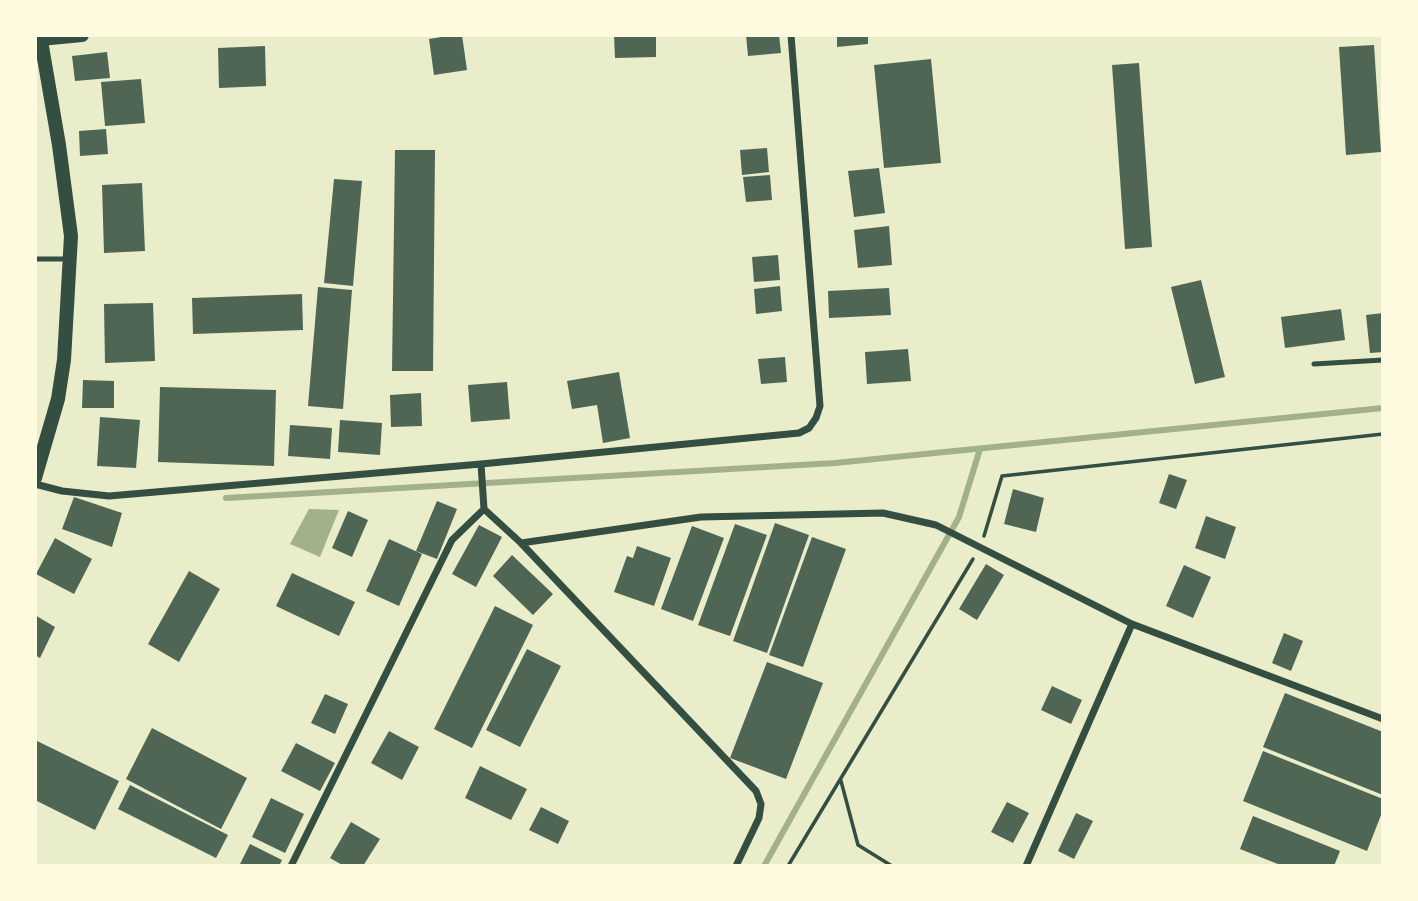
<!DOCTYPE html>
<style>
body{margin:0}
#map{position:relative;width:1418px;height:901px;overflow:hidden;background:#e9edc9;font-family:"Libre Baskerville",serif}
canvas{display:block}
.frame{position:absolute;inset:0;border:37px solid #fefae0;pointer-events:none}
</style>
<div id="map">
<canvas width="1418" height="901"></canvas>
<div class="frame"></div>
</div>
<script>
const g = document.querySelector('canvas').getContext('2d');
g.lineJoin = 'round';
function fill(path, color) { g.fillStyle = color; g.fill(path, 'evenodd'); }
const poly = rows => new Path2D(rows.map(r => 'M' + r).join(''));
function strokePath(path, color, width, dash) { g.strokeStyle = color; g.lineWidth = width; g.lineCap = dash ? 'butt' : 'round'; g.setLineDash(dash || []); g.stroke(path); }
const water = poly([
 [309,509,339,510,320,557,290,544]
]);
const stream = poly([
 [226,498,835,463,1383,408],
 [764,866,959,517,980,449]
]);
const building = poly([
 [454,35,462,35,467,70,434,75,429,39],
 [614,35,656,35,656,57,615,58],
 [746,35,779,35,781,53,748,56],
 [837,35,868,35,868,44,837,47],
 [1374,45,1381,152,1346,155,1339,47],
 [265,46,266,86,219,88,218,48],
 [107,52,110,78,75,81,72,56],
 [931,59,941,163,884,168,874,65],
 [1139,63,1152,247,1125,249,1112,65],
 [141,79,145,123,105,126,101,82],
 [106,129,108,154,80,156,79,131],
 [767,148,769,172,742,175,740,150],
 [395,150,435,150,433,371,392,371],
 [879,168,885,213,854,217,848,171],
 [770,175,772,200,746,202,743,177],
 [334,179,362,181,353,286,324,283],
 [142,183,145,251,104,253,102,185],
 [889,226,892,265,858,268,854,230],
 [778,255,780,280,754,282,752,257],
 [1201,280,1225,377,1195,384,1171,287],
 [780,286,782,311,756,314,754,289],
 [318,287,352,290,343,409,308,406],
 [889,288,891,315,829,318,828,291],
 [302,294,303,330,193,334,192,298],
 [153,303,155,361,105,363,104,304],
 [1341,309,1345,340,1285,348,1281,317],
 [1383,313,1383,352,1370,353,1366,315],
 [908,349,911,381,867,384,865,352],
 [785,357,787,382,761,384,758,359],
 [619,372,630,438,603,443,597,405,572,409,567,381],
 [83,380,114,381,114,408,82,408],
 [507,382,510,419,471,422,468,385],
 [160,387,276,390,274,466,158,462],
 [421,393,422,426,391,427,390,395],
 [100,417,140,420,136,468,97,466],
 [340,420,382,423,380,455,338,452],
 [290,425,332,428,330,459,288,456],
 [1169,474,1187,480,1176,509,1159,503],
 [1013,489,1044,498,1036,532,1004,524],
 [74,497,122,513,112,547,62,529],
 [437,501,457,509,437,559,416,551],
 [348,511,368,520,352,557,332,548],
 [1206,516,1236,527,1225,559,1195,548],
 [775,523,809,535,767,653,733,641],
 [735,524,767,535,730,636,698,625],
 [479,525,502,537,476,587,452,574],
 [692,526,724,538,693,621,661,609],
 [812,537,846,549,803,667,769,655],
 [55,538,92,559,74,594,36,574],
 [389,539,422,554,399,606,366,591],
 [637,546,671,558,654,606,614,592,627,556,633,558],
 [512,555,553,594,533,615,493,576],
 [986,564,1004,575,977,620,959,609],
 [1184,565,1211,577,1193,618,1166,606],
 [189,571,220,589,179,662,148,644],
 [292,573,355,602,339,636,276,606],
 [495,606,533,625,472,748,434,729],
 [35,615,55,627,40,658,35,655],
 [1284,633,1303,641,1291,671,1272,663],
 [527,649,561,666,520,747,486,730],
 [767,662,823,683,786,779,730,758],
 [1052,686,1082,700,1071,724,1041,710],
 [1285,693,1383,732,1383,795,1263,747],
 [325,694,348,704,335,734,311,723],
 [152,728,247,778,221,829,126,779],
 [389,731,419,747,402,780,371,763],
 [35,740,119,781,95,830,35,800],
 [296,743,335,763,320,791,281,771],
 [1263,751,1383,799,1383,810,1367,851,1243,801],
 [480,766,527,789,511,820,465,798],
 [130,785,228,835,216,858,118,809],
 [271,798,304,814,285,853,252,837],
 [1007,802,1029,813,1013,843,991,832],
 [541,807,569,821,558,844,529,830],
 [1076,813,1093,821,1074,859,1058,851],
 [1253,816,1340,851,1334,866,1283,866,1240,849],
 [351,822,380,839,363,866,344,866,330,858],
 [250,844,282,860,279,866,239,866]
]);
const path = poly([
 [984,536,1002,476,1383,434],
 [841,781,858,845,892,866],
 [788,866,973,559]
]);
const service = poly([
 [35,259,67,259],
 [1314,364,1383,360]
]);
const minor = poly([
 [481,464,484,509],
 [35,484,62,491,109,496,481,464,799,433,809,428,816,418,820,406,791,35],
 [484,509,521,543,756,791,761,804,759,818,736,866],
 [521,543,701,517,883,513,936,525,1132,624,1383,719],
 [291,866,452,540,484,509],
 [1026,866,1132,624]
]);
const secondary = poly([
 [40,39,82,35],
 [35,478,58,399,64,360,71,236,59,145,40,35]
]);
fill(water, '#a3b18a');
strokePath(stream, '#a3b18a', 6);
fill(building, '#4f6655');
strokePath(path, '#344e41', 3.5);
strokePath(service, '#344e41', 5);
strokePath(minor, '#344e41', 7);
strokePath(secondary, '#344e41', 14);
</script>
